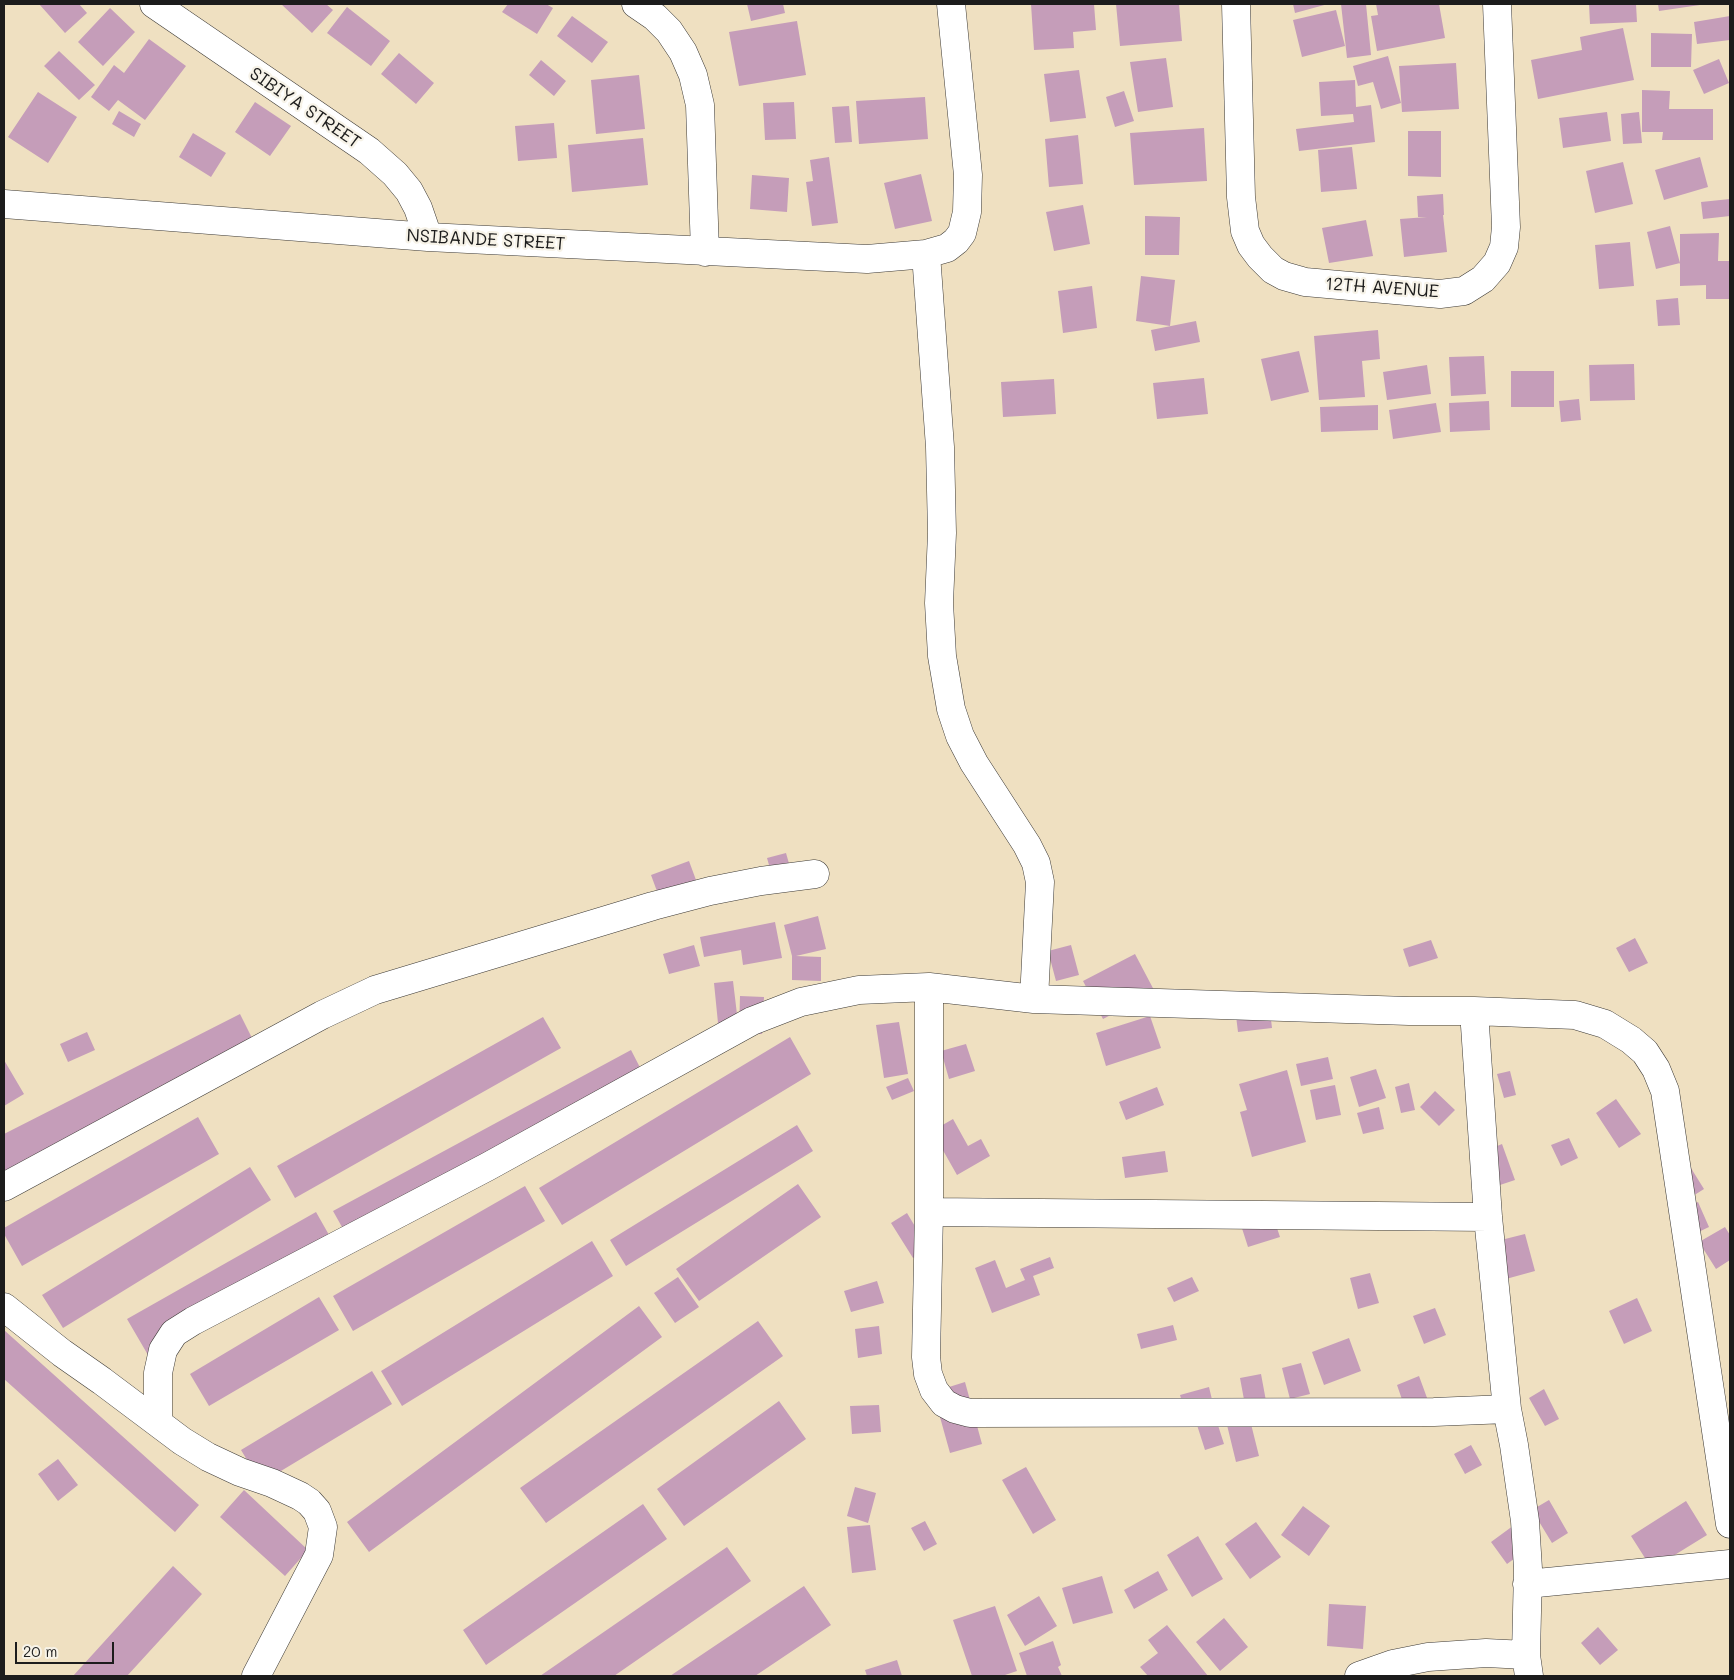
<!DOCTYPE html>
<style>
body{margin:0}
#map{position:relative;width:1734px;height:1680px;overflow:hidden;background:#efe0c1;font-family:Mali,sans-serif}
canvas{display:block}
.frame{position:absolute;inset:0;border:5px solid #1c1c1c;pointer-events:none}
.scale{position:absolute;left:15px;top:1642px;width:99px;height:22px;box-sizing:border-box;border:2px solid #1c1c1c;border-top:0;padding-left:6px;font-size:15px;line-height:18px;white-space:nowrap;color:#1c1c1c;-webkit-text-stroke:4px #f7f3e8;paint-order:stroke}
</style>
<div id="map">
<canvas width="1734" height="1680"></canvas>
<div class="frame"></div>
<div class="scale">20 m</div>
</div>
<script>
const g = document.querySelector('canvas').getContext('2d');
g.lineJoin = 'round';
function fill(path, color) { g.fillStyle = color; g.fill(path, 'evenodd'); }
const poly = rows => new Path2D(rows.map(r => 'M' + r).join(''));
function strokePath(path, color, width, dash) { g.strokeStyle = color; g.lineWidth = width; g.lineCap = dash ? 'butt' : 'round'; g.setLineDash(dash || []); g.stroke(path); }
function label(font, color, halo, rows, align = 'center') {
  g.font = font + ' Mali,sans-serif'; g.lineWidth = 4.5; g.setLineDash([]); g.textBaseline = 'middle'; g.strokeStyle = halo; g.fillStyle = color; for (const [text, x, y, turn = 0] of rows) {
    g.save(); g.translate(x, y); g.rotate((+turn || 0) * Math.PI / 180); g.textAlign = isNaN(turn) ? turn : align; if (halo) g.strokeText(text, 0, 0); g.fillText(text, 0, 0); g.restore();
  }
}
const building = poly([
 [39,4,79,4,87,13,65,33],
 [281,4,326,4,333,10,312,33],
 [508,4,546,4,553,8,537,34,502,12],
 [747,4,783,4,785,13,751,21],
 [1031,4,1094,4,1096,30,1073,32,1074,48,1034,50],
 [1116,4,1179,4,1182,41,1120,46],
 [1293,4,1328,4,1295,13],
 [1341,4,1366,4,1371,55,1347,58],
 [1376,4,1439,4,1445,38,1377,51,1371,16,1378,15],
 [1589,4,1636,4,1637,22,1590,24],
 [1658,4,1700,4,1700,5,1659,11],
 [347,7,390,41,371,66,327,33],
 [110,8,135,32,103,66,78,42],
 [1336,10,1345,46,1302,57,1293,20],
 [572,16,608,42,592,63,557,36],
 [1730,16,1730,40,1697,44,1694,22],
 [797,21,806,75,739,86,729,32],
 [1623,28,1634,80,1538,99,1531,60,1582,50,1580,37],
 [1651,33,1692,34,1691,67,1651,67],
 [149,39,186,66,145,120,118,100,109,111,91,97,114,65,124,73],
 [59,51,95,85,79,100,44,66],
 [399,53,434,83,416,104,381,74],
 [1388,56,1401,103,1381,109,1373,82,1358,86,1353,66],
 [1166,58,1173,107,1138,112,1130,62],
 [1719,59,1729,83,1704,94,1693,70],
 [541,60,566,81,554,96,529,75],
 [1456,63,1459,109,1402,112,1399,66],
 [1079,70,1086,118,1050,122,1044,74],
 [639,75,645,129,596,134,591,80],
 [1355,80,1356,107,1371,105,1375,142,1299,151,1296,129,1354,122,1353,114,1321,116,1319,82],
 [1642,90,1670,91,1669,109,1713,109,1713,140,1662,140,1663,132,1642,132],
 [1124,91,1134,121,1115,127,1106,97],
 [38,92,77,117,48,163,8,137],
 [925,97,928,139,859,144,856,101],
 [255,102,291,126,270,156,235,132],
 [794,102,796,139,765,140,763,103],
 [849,106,852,142,835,143,832,107],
 [119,111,141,124,134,137,112,124],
 [1607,112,1611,141,1563,148,1559,118],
 [1639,112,1642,143,1623,144,1621,114],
 [554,123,557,158,518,161,515,126],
 [1204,128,1207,181,1134,185,1130,133],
 [1408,131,1441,131,1441,177,1408,176],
 [193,133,226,153,211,177,179,157],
 [1078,135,1083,184,1049,187,1045,139],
 [643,138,648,185,572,192,568,145],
 [1352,147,1357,189,1321,192,1318,150],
 [829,157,838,223,812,226,806,182,813,181,810,160],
 [1700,157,1708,187,1664,200,1655,170],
 [1623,162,1633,204,1595,213,1586,171],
 [921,174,932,221,895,229,884,183],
 [752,175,789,178,787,212,750,209],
 [1443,194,1444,215,1443,215,1447,252,1404,257,1400,219,1427,217,1418,217,1417,196],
 [1730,199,1730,216,1703,219,1701,202],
 [1083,205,1090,244,1054,251,1046,212],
 [1145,216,1180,217,1179,255,1145,255],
 [1366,220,1373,256,1329,263,1322,228],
 [1670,226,1680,263,1656,269,1647,232],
 [1719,233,1718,261,1730,261,1730,299,1706,299,1706,285,1680,286,1680,234],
 [1630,242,1634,286,1599,289,1595,245],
 [1141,276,1175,280,1170,326,1136,321],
 [1092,286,1097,328,1063,333,1058,291],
 [1678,298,1680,325,1658,326,1656,300],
 [1196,321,1200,342,1155,351,1151,330],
 [1378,330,1380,359,1362,361,1365,397,1319,400,1314,336],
 [1299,351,1309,392,1271,401,1261,359],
 [1484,356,1486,394,1451,396,1449,357],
 [1634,364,1635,400,1590,401,1589,365],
 [1427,365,1431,394,1387,400,1383,372],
 [1511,371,1554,371,1554,407,1511,407],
 [1204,378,1208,414,1157,419,1153,383],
 [1054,379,1056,414,1003,417,1001,382],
 [1579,399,1581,420,1561,422,1559,401],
 [1489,401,1490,430,1450,432,1449,403],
 [1436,403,1441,432,1393,439,1389,410],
 [1378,405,1378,430,1321,432,1320,407],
 [786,853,792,874,773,879,767,858],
 [689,861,703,899,665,913,651,875],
 [818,916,826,949,796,956,821,957,821,981,792,980,792,956,784,925],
 [775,922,782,958,743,965,741,950,704,957,700,937],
 [1635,938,1648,963,1629,972,1616,948],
 [1431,940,1438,958,1409,967,1403,949],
 [694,945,700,966,669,974,663,954],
 [1071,945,1079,975,1056,981,1048,951],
 [1135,954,1155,992,1103,1019,1083,981],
 [733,981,739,1031,719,1033,714,983],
 [740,996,764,997,762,1034,739,1032],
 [1269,1003,1272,1028,1238,1032,1235,1008],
 [240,1014,260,1054,4,1183,4,1134],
 [1150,1016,1161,1048,1106,1066,1096,1033],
 [543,1017,561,1048,295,1198,277,1166],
 [899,1022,908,1074,884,1078,876,1025],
 [87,1032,95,1050,68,1062,60,1044],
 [790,1037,811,1074,562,1225,539,1188],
 [966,1044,975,1071,949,1079,941,1051],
 [631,1050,648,1083,351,1243,333,1211],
 [1328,1057,1333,1079,1301,1086,1296,1064],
 [4,1060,24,1094,4,1106],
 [1376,1069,1386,1098,1359,1107,1350,1077],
 [1287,1070,1306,1142,1252,1157,1240,1112,1247,1110,1239,1084],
 [1510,1071,1516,1095,1504,1098,1497,1074],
 [908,1078,914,1091,892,1100,886,1087],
 [1409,1083,1415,1110,1401,1113,1395,1087],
 [1335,1085,1341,1115,1316,1120,1310,1090],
 [1157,1087,1164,1105,1126,1120,1119,1102],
 [1435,1091,1455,1110,1439,1126,1420,1107],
 [1616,1099,1641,1134,1619,1148,1596,1113],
 [1379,1107,1384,1129,1363,1134,1357,1113],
 [198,1117,219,1154,22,1266,4,1234,4,1228],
 [953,1119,968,1146,981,1139,990,1156,957,1175,932,1131],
 [797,1125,813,1151,626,1266,610,1240],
 [1569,1138,1578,1158,1561,1166,1551,1145],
 [1502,1144,1515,1180,1497,1186,1485,1151],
 [1165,1151,1168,1172,1125,1178,1122,1157],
 [1689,1165,1704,1189,1685,1201],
 [250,1167,271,1200,63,1328,42,1295],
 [798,1184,821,1217,699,1301,676,1269],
 [525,1186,545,1221,353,1331,333,1296],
 [1698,1202,1709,1227,1690,1236,1678,1211],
 [1270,1207,1280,1237,1248,1247,1239,1219],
 [316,1212,337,1249,148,1355,127,1319],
 [907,1213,928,1248,913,1258,891,1223],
 [1725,1227,1730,1235,1730,1260,1716,1269,1699,1242],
 [1525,1234,1535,1271,1495,1282,1485,1244],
 [592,1241,613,1276,402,1406,381,1371],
 [1050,1257,1054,1268,1033,1276,1040,1295,992,1313,975,1268,995,1260,1006,1288,1025,1280,1020,1269],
 [1370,1273,1379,1303,1358,1309,1350,1278],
 [678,1277,699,1307,675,1323,654,1293],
 [1192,1277,1199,1291,1174,1302,1167,1288],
 [877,1281,884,1303,851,1312,844,1291],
 [319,1297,339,1330,209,1406,190,1374],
 [1637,1298,1652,1331,1624,1344,1609,1311],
 [639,1306,662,1337,369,1552,347,1522],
 [1435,1308,1446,1335,1424,1344,1413,1316],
 [758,1321,783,1356,546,1523,520,1488],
 [1173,1325,1177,1340,1141,1349,1137,1334],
 [879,1326,882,1354,858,1358,855,1329],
 [4,1330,199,1505,175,1532,4,1379],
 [1349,1338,1361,1371,1324,1385,1312,1352],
 [1301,1363,1310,1394,1290,1399,1282,1368],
 [372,1371,392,1404,261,1483,241,1450],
 [1261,1374,1266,1401,1245,1405,1240,1378],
 [1419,1376,1430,1406,1407,1414,1397,1385],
 [965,1382,982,1444,950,1453,933,1392],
 [1209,1387,1214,1408,1186,1415,1180,1395],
 [1544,1389,1559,1419,1545,1426,1529,1398],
 [779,1401,806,1439,684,1526,657,1489],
 [879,1405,881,1432,852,1434,850,1406],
 [1216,1419,1224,1444,1205,1450,1197,1425],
 [1250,1420,1259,1456,1236,1462,1227,1425],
 [1471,1445,1482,1465,1465,1474,1454,1454],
 [58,1459,78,1485,58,1501,38,1474],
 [1026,1467,1056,1520,1033,1534,1002,1480],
 [855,1487,876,1493,868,1523,847,1516],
 [244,1490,308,1550,285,1576,220,1517],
 [1549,1500,1568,1533,1552,1543,1532,1510],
 [1686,1501,1707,1535,1652,1569,1631,1536],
 [643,1504,667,1539,486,1665,463,1630],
 [1303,1506,1330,1526,1309,1556,1281,1535],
 [1521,1520,1537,1542,1507,1564,1491,1542],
 [925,1521,937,1544,924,1551,911,1528],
 [1256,1522,1281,1557,1250,1579,1225,1544],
 [870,1525,876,1570,852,1573,847,1527],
 [1198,1536,1223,1579,1192,1597,1167,1555],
 [727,1547,751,1581,614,1676,540,1676],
 [173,1566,202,1594,127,1676,73,1676],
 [1158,1571,1168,1590,1134,1609,1124,1590],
 [1102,1576,1113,1613,1073,1624,1062,1588],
 [804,1586,831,1625,755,1676,670,1676],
 [1039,1596,1057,1626,1025,1646,1007,1615],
 [1329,1604,1366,1606,1363,1649,1327,1646],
 [995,1606,1017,1671,1002,1676,972,1676,953,1620],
 [1224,1618,1248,1647,1220,1671,1196,1642],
 [1167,1625,1208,1676,1148,1676,1140,1667,1158,1653,1148,1640],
 [1598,1627,1618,1650,1600,1665,1581,1643],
 [1053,1641,1061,1665,1058,1667,1062,1676,1027,1676,1019,1653],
 [897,1660,902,1676,867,1676,865,1670]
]);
const minor = poly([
 [154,4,369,151,395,174,409,191,418,208,428,237],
 [636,4,655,17,669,31,683,52,693,75,700,105,705,252],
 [1236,4,1241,197,1245,231,1251,245,1260,257,1273,270,1284,276,1305,282,1440,294,1464,291,1483,279,1497,263,1504,247,1506,227,1497,4],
 [4,204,428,237,867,259,926,254,947,248,956,241,962,233,967,212,968,175,951,4],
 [926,254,940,447,942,533,939,603,942,656,951,709,960,736,974,763,1027,845,1036,863,1040,882,1034,999],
 [929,987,929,1212,1488,1217],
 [1474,1011,1488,1217,1507,1409,1514,1445,1525,1521,1528,1569,1526,1655],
 [4,1187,322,1015,375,990,653,906,710,891,761,881,815,874],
 [929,1212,926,1357,928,1374,934,1390,944,1403,955,1409,970,1413,1434,1412,1507,1409],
 [4,1307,62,1353,102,1381,182,1441,208,1457,240,1472,272,1483,300,1496,309,1502,317,1511,323,1527,319,1555,256,1676],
 [158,1423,158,1373,163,1350,174,1333,193,1321,487,1167,752,1021,801,1002,859,990,929,987,1034,999,1409,1011,1474,1011,1575,1015,1605,1024,1631,1040,1645,1052,1656,1069,1665,1091,1730,1524],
 [1527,1584,1730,1564],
 [1359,1676,1393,1664,1428,1657,1486,1653,1526,1655,1529,1676]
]);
const streetNames = [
 ["SIBIYA STREET",305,108,34],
 ["NSIBANDE STREET",486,240,3],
 ["12TH AVENUE",1382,288,4]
];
fill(building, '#c59db9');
strokePath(minor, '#3c3935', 29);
strokePath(minor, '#fff', 28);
label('18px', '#1c1c1c', '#f7f3e8', streetNames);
</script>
